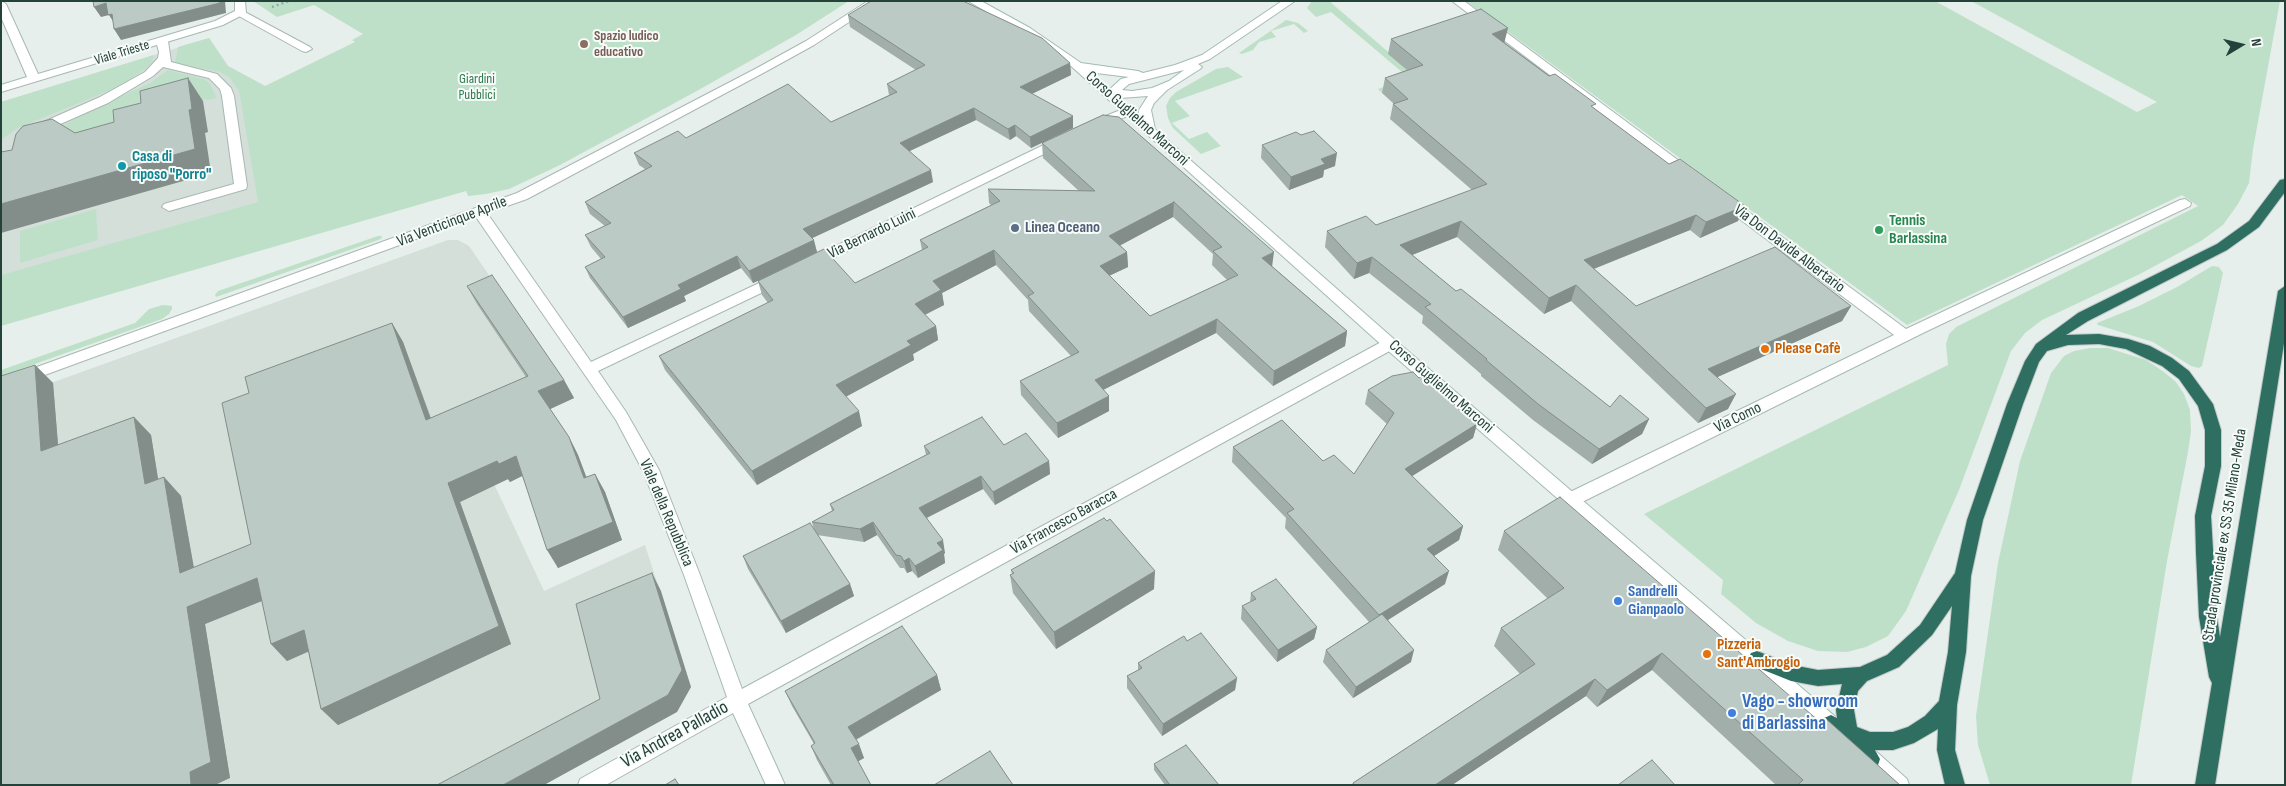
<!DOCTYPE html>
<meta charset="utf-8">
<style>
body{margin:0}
#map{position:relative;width:2286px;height:786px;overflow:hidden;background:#e6efeb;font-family:"Sofia Sans Condensed",sans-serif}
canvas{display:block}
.frame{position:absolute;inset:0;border:2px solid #24423a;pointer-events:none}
.north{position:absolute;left:2216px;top:20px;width:50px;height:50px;-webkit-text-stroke:4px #f7fbf9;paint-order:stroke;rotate:81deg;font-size:14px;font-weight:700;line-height:20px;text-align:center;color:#24423a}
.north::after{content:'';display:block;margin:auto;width:18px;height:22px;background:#24423a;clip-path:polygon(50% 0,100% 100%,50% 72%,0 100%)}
</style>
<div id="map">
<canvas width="2286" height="786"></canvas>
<div class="frame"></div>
<div class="north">N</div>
</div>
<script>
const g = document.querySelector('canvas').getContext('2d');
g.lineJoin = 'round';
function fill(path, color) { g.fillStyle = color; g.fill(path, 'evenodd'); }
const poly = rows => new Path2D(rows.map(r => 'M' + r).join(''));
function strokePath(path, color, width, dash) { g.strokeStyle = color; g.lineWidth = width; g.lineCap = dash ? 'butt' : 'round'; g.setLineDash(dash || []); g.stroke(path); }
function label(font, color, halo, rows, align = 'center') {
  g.font = font + ' "Sofia Sans Condensed",sans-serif'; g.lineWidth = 4; g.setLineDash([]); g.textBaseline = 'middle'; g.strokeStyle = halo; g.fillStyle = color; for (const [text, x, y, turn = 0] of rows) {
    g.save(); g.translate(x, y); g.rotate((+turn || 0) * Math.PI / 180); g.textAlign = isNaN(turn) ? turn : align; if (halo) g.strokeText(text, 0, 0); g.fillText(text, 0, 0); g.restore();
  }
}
const built = poly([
 [209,38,228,66,304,107,289,204,1,284,1,102],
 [448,240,458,240,469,246,574,398,475,443,544,591,645,545,691,687,677,712,544,785,1,785,1,401]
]);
const green = poly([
 [253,1,849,1,796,35,695,92,560,165,509,189,486,194,468,196,466,191,1,326,1,275,258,202,239,91,230,78,220,72,175,63,178,47,209,38,228,66,265,86,355,42,352,40,363,34,314,5,277,17],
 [1312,1,1329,1,1421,80,1382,93,1378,89,1409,78,1331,12,1316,17,1307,8],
 [1466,1,1935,1,2137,112,2157,102,1971,1,2280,1,2253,149,2249,183,2238,204,2223,225,2201,241,2140,274,2042,320,2025,333,2011,351,1959,490,1906,611,1888,636,1866,647,1847,652,1818,651,1788,641,1756,623,1721,594,1723,580,1644,514,1948,365,1946,344,1949,334,1956,327,2198,206,2182,195,1907,325],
 [1286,20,1298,23,1308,31,1304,33,1294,24,1271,31,1276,37,1259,42,1253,50,1242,54,1239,53],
 [154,55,152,62,144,70,118,87,18,128,1,140,1,102],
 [1228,67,1243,77,1175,101,1190,116,1172,123,1189,139,1207,132,1221,146,1201,154,1173,128,1168,118,1166,106,1170,98,1176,92,1216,69],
 [168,70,204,79,210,84,217,98,207,100,206,99,53,141,60,129,69,122,89,111,150,83],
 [96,209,98,240,20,263,20,231],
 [378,236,382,236,381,239,216,297,215,295,218,291],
 [2212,266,2219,267,2223,273,2202,366,2199,368,2191,366,2153,342,2098,325,2097,323,2139,306,2177,287],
 [163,305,172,306,172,309,169,314,162,319,1,376,1,370,135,323,149,309],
 [2090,348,2108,348,2146,360,2164,372,2176,382,2184,394,2190,410,2191,431,2188,452,2167,561,2131,785,1990,785,1978,745,1976,716,1998,563,2020,461,2051,373,2064,356,2074,351]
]);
const path = poly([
 [272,7,289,1]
]);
const lane = poly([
 [241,10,310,47,312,49,306,52,302,51,237,15,236,13,237,11,241,10],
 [162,38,168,41,171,62,217,74,231,88,234,96,247,186,246,189,169,211,162,207,164,204,234,184,222,96,220,89,209,78,163,67,153,76,108,103,40,133,36,134,30,130,32,127,100,97,145,72,158,58,159,52,156,41,162,38]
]);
const street = poly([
 [1,1,6,4,38,74,215,21,235,11,235,1,245,1,246,13,223,25,1,92,1,85,27,77,1,17,1,1],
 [868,1,881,1,814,45,765,72,527,199,487,213,591,362,772,277,782,277,784,280,782,283,598,371,626,412,659,470,700,575,742,689,1385,340,1390,339,1395,340,1397,344,1395,348,748,704,785,785,766,785,733,713,606,785,578,785,580,779,727,697,684,575,643,471,616,420,476,217,1,391,1,380,517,193,757,68,806,41,868,1],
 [1452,1,1464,1,1694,172,1696,175,1694,178,1686,178,1452,1],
 [1128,107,1134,111,1132,114,1101,127,1093,127,1091,124,1093,121,1128,107],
 [1060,137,1064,138,1066,141,1064,144,817,266,807,266,805,263,807,260,1060,137],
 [1726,198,1731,199,1906,329,2180,200,2185,199,2191,203,2190,206,1925,332,1578,504,1572,505,1566,504,1564,499,1566,494,1894,335,1721,205,1720,202,1726,198]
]);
const secondary = poly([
 [968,1,981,1,1030,28,1081,63,1138,71,1143,73,1175,65,1202,55,1282,1,1295,1,1210,59,1198,64,1202,67,1200,69,1167,90,1154,103,1151,110,1155,129,1395,340,1845,725,1847,731,1845,737,1838,740,1831,737,1385,348,1071,66,1022,32,968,1],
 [1184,70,1169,81,1152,88,1132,91,1122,90,1129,84,1184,70],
 [1091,72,1096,73,1129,77,1121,79,1110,89,1091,72],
 [1148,96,1139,110,1139,115,1120,98,1148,96],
 [1863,743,1870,746,1907,779,1909,785,1886,785,1856,758,1854,752,1856,746,1863,743]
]);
const highway = poly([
 [2285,179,2285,192,2259,227,2227,250,2088,321,2066,335,2099,334,2128,339,2150,346,2172,358,2189,371,2213,404,2221,430,2221,466,2211,516,2217,617,2220,637,2278,291,2285,286,2285,337,2215,785,2195,785,2212,683,2209,677,2199,617,2196,553,2195,516,2205,466,2205,430,2198,406,2179,379,2162,366,2126,349,2099,344,2068,345,2047,351,2039,362,2023,404,1983,520,1971,576,1966,652,1957,705,1955,750,1965,785,1945,785,1937,750,1938,729,1914,743,1893,750,1875,750,1880,759,1878,765,1871,768,1864,765,1842,738,1824,730,1822,724,1824,718,1831,715,1837,718,1836,710,1842,684,1818,686,1791,681,1751,665,1748,659,1751,653,1757,651,1792,665,1818,670,1860,667,1887,655,1920,625,1955,573,1967,520,2007,404,2025,361,2036,344,2078,313,2217,244,2249,221,2280,180,2285,179],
 [1952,606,1948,652,1939,701,1925,716,1908,727,1893,732,1870,732,1857,727,1854,710,1858,691,1867,681,1899,667,1932,635,1952,606]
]);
const wall = poly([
 [848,15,1070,63,1071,75,1032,94,1073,128,1031,148,1016,136,1010,140,976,120,910,151,933,182,812,238,817,252,855,283,922,250,920,240,991,205,989,203,988,189,1079,191,1043,158,1042,143,1103,115,1272,266,1347,331,1345,346,1273,386,1216,333,1103,390,1109,411,1058,438,1021,395,1020,381,1071,356,1029,311,1028,300,996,265,942,293,944,305,925,315,936,326,938,340,913,354,914,360,846,396,862,426,757,485,665,370,659,356,768,303,762,295,758,281,753,283,741,268,684,296,686,301,628,328,590,278,585,267,601,259,591,247,585,235,605,226,590,214,585,202,645,169,639,165,634,153,686,138,831,122,889,95,887,84,916,70,850,27],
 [1173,217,1213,254,1212,265,1227,280,1150,316,1109,276,1128,267,1127,252,1120,245],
 [1391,39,1504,42,1594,108,1738,221,1700,238,1690,230,1594,269,1636,306,1851,306,1842,321,1717,377,1728,409,1698,423,1571,301,1544,314,1457,237,1412,255,1456,291,1610,407,1649,419,1642,434,1592,464,1533,420,1481,376,1481,374,1422,323,1423,316,1369,273,1354,279,1325,247,1327,231,1376,225,1472,190,1390,119,1393,104,1394,104,1382,93,1385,78,1407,70,1388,54],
 [1262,145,1335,166,1324,170,1323,177,1289,190,1261,158],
 [467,286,564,380,574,398,550,409,569,437,578,455,586,477,595,474,605,492,622,540,558,568,522,476,510,482,508,479,460,502,511,644,338,725,321,709,308,651,287,661,271,644,262,601,205,624,230,778,1,785,35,365,53,383,58,445,134,417,151,435,158,480,164,477,181,496,194,568,251,544,249,393,392,323,403,342,431,418,526,377,477,304],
 [1368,390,1477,424,1473,438,1412,476,1463,526,1459,540,1434,556,1445,584,1388,620,1411,662,1353,698,1323,662,1326,650,1369,622,1285,528,1286,518,1232,462,1233,447,1323,461,1354,474,1387,424,1365,404],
 [1004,445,1049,461,1050,474,995,505,983,489,927,518,945,553,944,554,945,563,918,578,912,571,907,573,904,568,900,568,877,535,864,542,817,535,850,584,854,596,786,633,748,569,743,556,814,530,812,522,832,511,830,504,926,455,924,446],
 [1504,531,1820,722,1900,785,1776,785,1652,670,1597,707,1586,696,1452,785,1352,785,1353,783,1520,674,1494,646,1501,628,1548,599,1498,550],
 [1011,570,1154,589,1056,649,1013,593,1010,575,1012,574],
 [1251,593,1317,627,1314,639,1277,662,1241,619,1242,606,1250,602],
 [1187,641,1237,678,1235,690,1162,736,1127,688,1127,676,1138,670,1138,663],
 [937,675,941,690,856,740,864,758,858,761,871,785,831,785,817,760,811,746,814,744,792,706,785,691],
 [1154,764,1219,785,1165,785,1154,770]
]);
const shadedWall = poly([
 [219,1,225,1,226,13,121,40,114,29],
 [106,3,113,14,116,26,109,15,101,17,94,7],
 [1508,28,1504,44,1492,34],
 [1070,63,1071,75,1021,99,1020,87],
 [188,78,203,101,208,132,205,133,211,173,1,233,1,204,189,110],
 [974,108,976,120,903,154,900,143],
 [1073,116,1073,128,1031,148,1030,137],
 [1015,125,1016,136,1010,140,1008,129],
 [1337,153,1335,166,1324,170,1323,177,1289,190,1291,177,1321,159],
 [931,170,933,182,806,241,803,229],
 [1174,202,1173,217,1110,251,1109,236],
 [1745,206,1738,221,1700,238,1706,222],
 [1696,215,1690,230,1578,275,1584,260],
 [1461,221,1457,237,1397,261,1400,245],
 [814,240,817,252,753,283,749,271],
 [994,250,996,265,942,293,944,305,918,318,915,304,933,281],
 [1127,252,1128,267,1100,280,1100,266],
 [1274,252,1272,267,1262,258],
 [737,256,741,268,684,296,686,301,628,328,623,317,678,285],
 [1372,257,1369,273,1354,279,1357,263],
 [1576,285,1571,301,1544,314,1549,298],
 [1851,306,1842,321,1700,385,1708,369],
 [1217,319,1216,333,1095,394,1095,380],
 [392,323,403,342,438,439,426,420],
 [936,326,938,340,913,354,914,360,840,400,836,385,907,341],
 [1347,331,1345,346,1273,386,1274,371],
 [35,365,53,383,60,469,41,451],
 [564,380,574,398,548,410,538,391],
 [1736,394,1728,409,1698,423,1706,408],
 [1109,396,1109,411,1058,438,1057,423],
 [859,411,862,426,757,485,752,471],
 [134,417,151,435,162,503,145,484],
 [1649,419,1642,434,1592,464,1599,449],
 [1477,424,1473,438,1401,483,1405,469],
 [569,437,578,455,594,497,584,478],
 [516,456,526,474,510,482,508,479,460,502,511,644,338,725,321,709,448,483,497,461],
 [1049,461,1050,474,995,505,993,492],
 [595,474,605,492,622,540,558,568,547,550],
 [981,476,983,489,922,520,919,508],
 [164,477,181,496,198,591,180,573],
 [873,522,877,535,864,542,860,529],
 [1463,526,1459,540,1423,563,1427,549],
 [943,540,945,553,944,554,945,563,918,578,915,566,937,543],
 [909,558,912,571,907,573,904,561],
 [1155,571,1154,589,1056,649,1054,632],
 [1449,571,1445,584,1375,628,1379,615],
 [652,573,661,591,691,687,677,712,544,785,503,785,668,695],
 [257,578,274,596,205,624,230,778,215,785,191,785,190,772,187,607],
 [850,584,854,596,786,633,781,621],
 [1317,627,1314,639,1277,662,1278,650],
 [304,630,319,647,287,661,271,644],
 [1414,650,1411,662,1353,698,1356,687],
 [1662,653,1652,670,1597,707,1607,690],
 [937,675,941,690,853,741,848,727],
 [1237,678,1235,690,1162,736,1163,724],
 [1595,679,1586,696,1452,785,1435,785],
 [859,744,864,758,857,762,851,748]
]);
const building = poly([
 [93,1,219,1,220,3,114,29,112,14,108,15,106,3,94,7,93,1],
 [871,1,963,1,1042,38,1070,63,1020,87,1073,116,1030,137,1015,125,1008,129,974,108,900,143,931,170,803,229,814,240,749,271,737,256,678,285,681,289,623,317,585,267,605,257,585,235,611,223,585,202,652,166,634,153,678,131,686,138,788,84,831,122,897,92,887,84,925,65,848,15,871,1],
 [1481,9,1508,28,1492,34,1549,76,1555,74,1596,104,1591,106,1669,164,1680,159,1745,206,1706,222,1696,215,1584,260,1636,306,1775,247,1851,306,1708,369,1736,394,1706,408,1576,285,1549,298,1461,221,1400,245,1456,291,1461,289,1610,407,1620,395,1649,419,1599,449,1538,404,1486,360,1487,359,1425,307,1431,304,1372,257,1357,263,1327,231,1366,216,1376,225,1487,184,1393,104,1408,99,1385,78,1423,65,1391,39,1481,9],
 [188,78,192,109,189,110,195,149,1,204,1,152,12,150,16,134,23,126,52,119,75,133,114,122,113,110,141,103,140,91,188,78],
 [1103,115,1119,117,1274,252,1262,258,1347,331,1274,371,1217,319,1095,380,1109,396,1057,423,1020,381,1079,352,1028,296,1034,293,994,250,933,281,941,290,915,304,936,326,907,341,911,345,836,385,859,411,752,471,659,356,773,300,758,281,824,249,855,283,928,247,920,240,1000,201,988,189,1095,191,1042,143,1103,115],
 [1174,202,1222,247,1213,251,1238,275,1150,316,1100,266,1127,252,1109,236,1174,202],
 [1314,131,1337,153,1321,159,1325,164,1291,177,1262,145,1296,132,1301,135,1314,131],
 [492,275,564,380,538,391,569,437,584,478,595,474,613,522,547,550,516,456,499,464,497,461,448,483,499,626,321,709,304,630,271,644,257,578,187,607,211,762,190,772,191,785,1,785,1,376,35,365,41,451,134,417,145,484,164,477,180,573,251,544,222,403,249,393,245,377,392,323,426,420,528,376,467,286,492,275],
 [1413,372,1419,378,1422,376,1477,424,1405,469,1463,526,1427,549,1449,571,1379,615,1287,513,1294,509,1233,447,1282,420,1323,461,1334,455,1354,474,1394,413,1368,390,1392,376,1413,372],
 [982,417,1004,445,1026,433,1049,461,993,492,981,476,919,508,943,540,937,543,943,550,915,566,909,558,904,561,901,556,896,555,873,522,860,529,812,522,834,510,830,504,930,453,924,446,982,417],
 [1560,497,1820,722,1825,718,1900,785,1800,785,1799,784,1803,780,1662,653,1607,690,1595,679,1435,785,1354,785,1353,783,1535,664,1501,628,1564,588,1504,531,1560,497],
 [1104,518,1107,521,1110,519,1155,571,1054,632,1010,575,1014,573,1011,570,1104,518],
 [810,523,850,584,781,621,743,556,810,523],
 [652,573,682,670,668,695,503,785,437,785,600,699,576,604,652,573],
 [1276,579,1317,627,1278,650,1242,606,1256,599,1251,593,1276,579],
 [1382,614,1414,650,1356,687,1326,650,1382,614],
 [902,626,937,675,848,727,859,744,851,748,871,785,834,785,811,746,815,743,785,691,902,626],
 [1201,633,1237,678,1163,724,1127,676,1142,668,1138,663,1184,636,1187,641,1201,633],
 [1186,745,1219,785,1170,785,1154,764,1186,745],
 [990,751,1013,785,934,785,990,751],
 [1652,760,1675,785,1618,785,1652,760],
 [675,779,679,785,665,785,675,779]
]);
const markers = [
 [584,44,5,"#8d6e63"],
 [122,166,5,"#0f9aa8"],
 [1015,228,5,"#5c6f8a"],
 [1879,230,5,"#2e9e5b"],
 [1765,349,5,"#e8710a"],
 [1618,601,5,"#3f7fe0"],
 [1707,654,5,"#e8710a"],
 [1732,713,5,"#3f7fe0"]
];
const farEducationnames = [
 ["Spazio ludico",594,36],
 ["educativo",594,52]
];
const farStreetnames = [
 ["Viale Trieste",122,53,-17]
];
const farParknames = [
 ["Giardini",477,79],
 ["Pubblici",477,95]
];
const streetNames = [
 ["Corso Guglielmo Marconi",1137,119,42],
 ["Via Venticinque Aprile",452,222,-21],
 ["Via Bernardo Luini",872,234,-26],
 ["Via Don Davide Albertario",1789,249,37],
 ["Corso Guglielmo Marconi",1441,387,41],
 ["Via Como",1738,418,-26],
 ["Viale della Repubblica",666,513,67],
 ["Via Francesco Baracca",1064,522,-29],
 ["Strada provinciale ex SS 35 Milano-Meda",2225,535,-81]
];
const cultureNames = [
 ["Casa di",132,157],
 ["riposo \"Porro\"",132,175]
];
const leisureNames = [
 ["Tennis",1889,221],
 ["Barlassina",1889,239]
];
const serviceNames = [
 ["Linea Oceano",1025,228]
];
const foodNames = [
 ["Please Cafè",1775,349],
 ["Pizzeria",1717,645],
 ["Sant'Ambrogio",1717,663]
];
const shopNames = [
 ["Sandrelli",1628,592],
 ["Gianpaolo",1628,610]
];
const nearShopnames = [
 ["Vago - showroom",1742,702],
 ["di Barlassina",1742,724]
];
const nearStreetnames = [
 ["Via Andrea Palladio",675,735,-29]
];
fill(built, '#d4dfda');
fill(green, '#bfe0c8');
strokePath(lane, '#a8b8b2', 2);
strokePath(street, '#a8b8b2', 2);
strokePath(secondary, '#a4bbb3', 2);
strokePath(highway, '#c2cac8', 2);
strokePath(path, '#86b3a5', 2.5, [2, 3]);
fill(lane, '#fff');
fill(street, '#fff');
fill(secondary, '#fff');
fill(highway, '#2f6f62');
fill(wall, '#a1aea9');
fill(shadedWall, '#838d89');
fill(building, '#bbcac4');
strokePath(building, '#838d89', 1);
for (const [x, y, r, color] of markers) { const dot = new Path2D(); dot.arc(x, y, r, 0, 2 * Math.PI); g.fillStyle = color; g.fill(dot); strokePath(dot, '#f7fbf9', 2); }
label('bold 14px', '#785e54', '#f7fbf9', farEducationnames, 'left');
label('14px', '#24423a', '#f7fbf9', farStreetnames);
label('14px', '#2d7a4b', '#f7fbf9', farParknames);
label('16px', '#24423a', '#f7fbf9', streetNames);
label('bold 16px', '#0d838f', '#f7fbf9', cultureNames, 'left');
label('bold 16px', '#27864d', '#f7fbf9', leisureNames, 'left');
label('bold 16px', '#4e5e75', '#f7fbf9', serviceNames, 'left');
label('bold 16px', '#c56008', '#f7fbf9', foodNames, 'left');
label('bold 16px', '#366cbe', '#f7fbf9', shopNames, 'left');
label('bold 19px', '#366cbe', '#f7fbf9', nearShopnames, 'left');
label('19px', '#24423a', '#f7fbf9', nearStreetnames);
</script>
